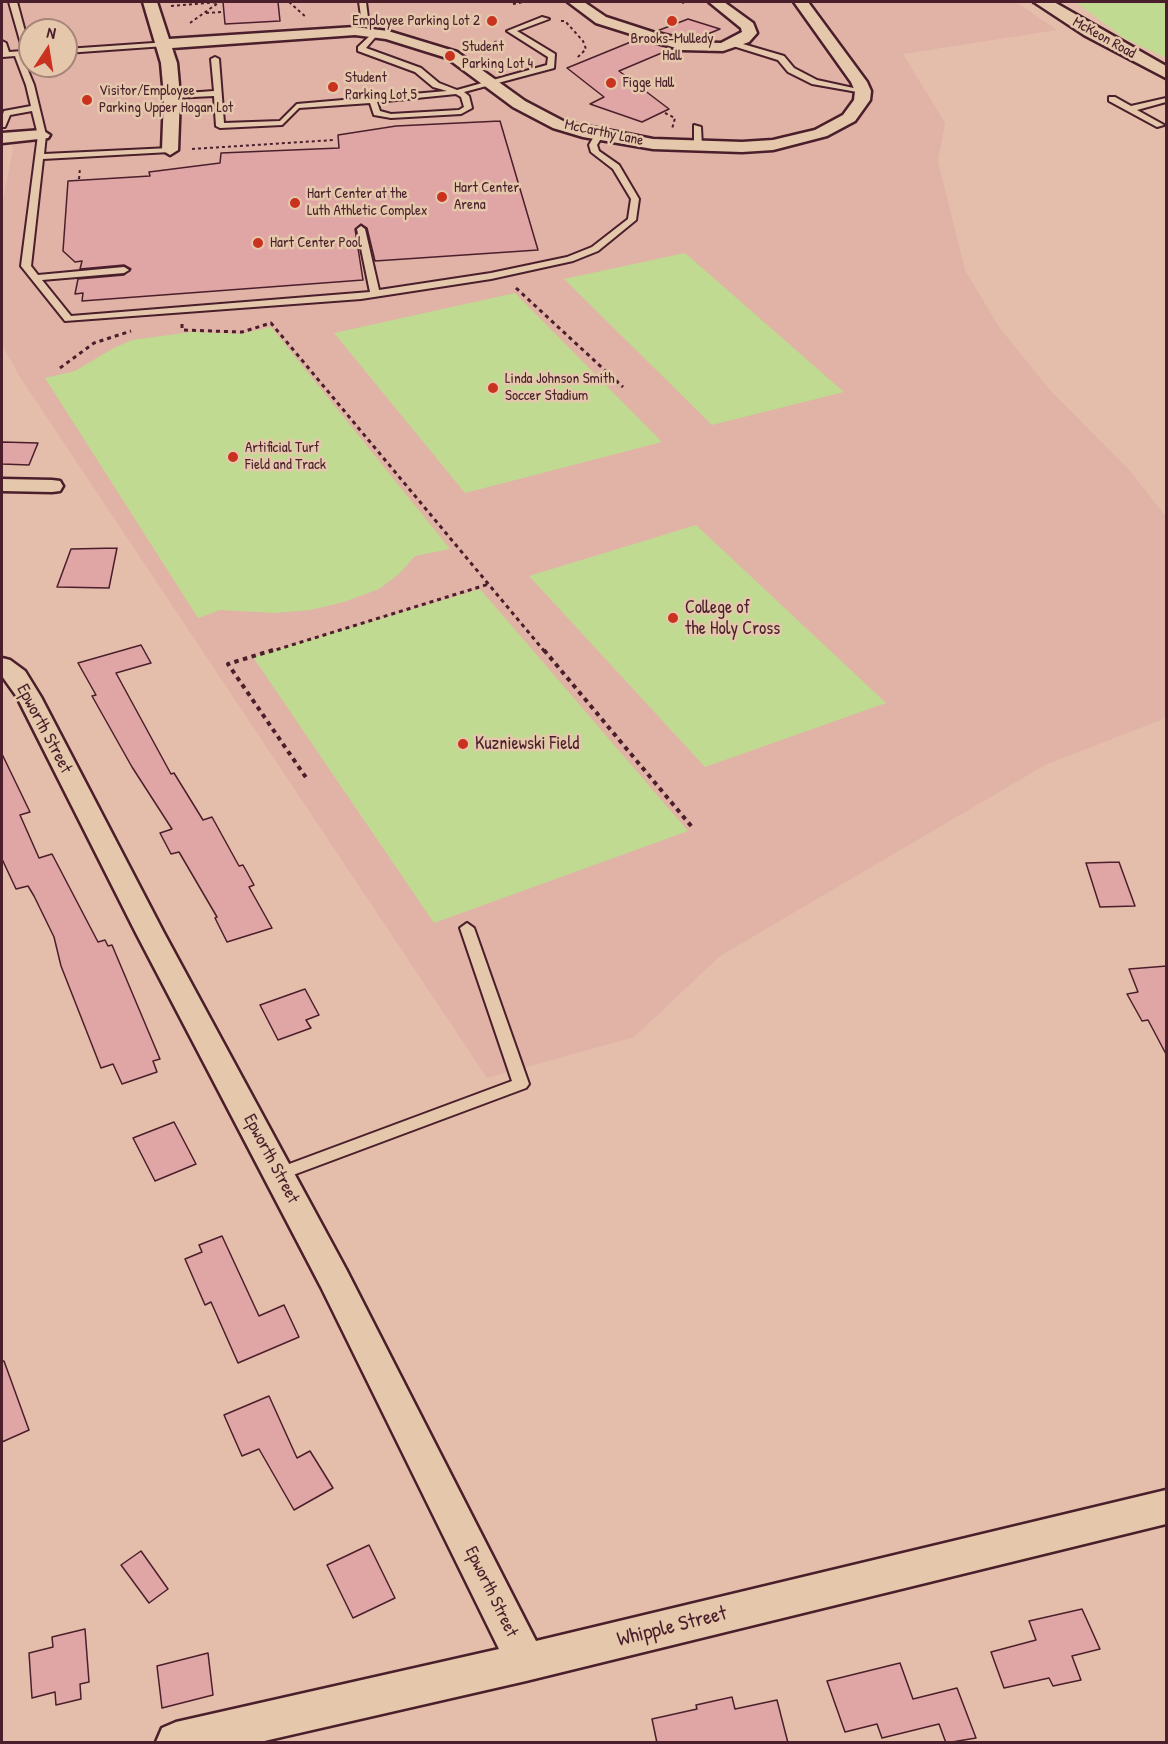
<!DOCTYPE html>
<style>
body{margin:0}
#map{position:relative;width:1168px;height:1744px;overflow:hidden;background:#e4beaa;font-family:"Patrick Hand",sans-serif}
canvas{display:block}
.frame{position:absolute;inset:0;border:3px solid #4a1f2b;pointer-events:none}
.north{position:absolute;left:18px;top:18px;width:60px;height:60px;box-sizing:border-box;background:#e5c8ac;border:2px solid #a78478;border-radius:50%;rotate:12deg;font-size:16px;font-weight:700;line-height:24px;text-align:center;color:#4a1f2b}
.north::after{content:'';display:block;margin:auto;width:21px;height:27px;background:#c8321e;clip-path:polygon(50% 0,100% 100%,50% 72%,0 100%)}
</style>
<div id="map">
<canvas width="1168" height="1744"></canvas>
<div class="frame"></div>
<div class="north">N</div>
</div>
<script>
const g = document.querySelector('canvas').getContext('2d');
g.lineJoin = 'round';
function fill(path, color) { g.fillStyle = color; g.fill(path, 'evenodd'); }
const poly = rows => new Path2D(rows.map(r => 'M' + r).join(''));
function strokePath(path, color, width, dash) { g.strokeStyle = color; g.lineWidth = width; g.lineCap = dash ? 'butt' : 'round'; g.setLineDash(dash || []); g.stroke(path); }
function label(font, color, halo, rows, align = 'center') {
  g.font = font + ' "Patrick Hand",sans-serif'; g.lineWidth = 5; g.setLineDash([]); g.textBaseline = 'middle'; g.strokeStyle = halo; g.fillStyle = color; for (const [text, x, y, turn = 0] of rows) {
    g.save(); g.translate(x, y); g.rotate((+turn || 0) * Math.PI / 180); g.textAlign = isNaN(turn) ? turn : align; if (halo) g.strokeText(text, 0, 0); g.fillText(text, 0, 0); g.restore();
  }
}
const built = poly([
 [2,2,1016,2,1057,30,903,54,945,123,938,162,965,270,999,327,1050,390,1131,472,1166,517,1166,718,1045,765,720,956,634,1037,487,1078,20,377,2,345,2,204,13,149,2,113],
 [30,30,66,30,66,66,30,66]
]);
const green = poly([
 [1076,2,1166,2,1166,58,1124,38],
 [685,253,844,392,712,425,564,279],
 [515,293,662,442,465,493,334,333],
 [271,327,450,549,415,556,399,574,379,589,344,602,310,610,275,613,220,610,198,618,45,378,75,371,112,349,132,340,191,332,241,334],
 [696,525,886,703,705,767,529,576],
 [480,589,688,831,434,923,253,657]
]);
const building = poly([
 [223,2,278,2,280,21,225,24,223,2],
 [688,19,720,29,693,40,657,31,688,19],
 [638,39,671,49,619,71,669,109,642,122,590,104,604,97,567,68,638,39],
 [500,121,538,250,375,261,367,228,361,224,355,229,363,280,82,301,83,293,75,294,78,279,124,275,131,269,124,265,80,269,82,261,75,262,63,251,68,181,150,176,149,172,220,163,221,153,339,148,338,135,396,126,500,121],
 [2,442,38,443,29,465,2,464,2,442],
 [117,548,109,588,57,587,71,549,117,548],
 [141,645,151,663,116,673,171,774,174,773,203,820,212,817,239,866,243,865,254,885,249,887,272,928,227,942,215,918,217,917,179,852,171,854,160,833,172,829,132,767,92,696,96,695,78,663,141,645],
 [2,754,30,812,20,815,39,858,52,854,98,942,105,940,108,946,112,945,160,1059,153,1061,157,1072,122,1084,113,1064,101,1068,61,966,54,937,34,896,28,886,16,889,2,859,2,754],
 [1119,862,1135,906,1100,907,1086,863,1119,862],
 [1167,966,1167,1056,1148,1020,1142,1021,1127,994,1138,992,1129,969,1167,966],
 [305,989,319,1015,306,1020,311,1028,278,1040,260,1005,305,989],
 [174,1122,196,1164,155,1181,133,1138,174,1122],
 [222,1236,259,1316,284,1305,299,1337,238,1363,211,1302,205,1305,185,1259,202,1252,199,1245,222,1236],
 [2,1361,4,1361,29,1430,2,1442,2,1361],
 [269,1396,297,1458,310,1451,333,1488,294,1510,259,1449,242,1456,224,1415,269,1396],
 [369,1545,395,1598,353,1618,327,1565,369,1545],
 [141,1551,168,1589,149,1603,121,1565,141,1551],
 [1082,1609,1100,1649,1072,1656,1081,1680,1053,1686,1049,1678,1004,1688,991,1652,1036,1640,1029,1621,1082,1609],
 [85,1629,89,1682,80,1684,81,1699,56,1705,55,1692,32,1698,29,1653,53,1647,52,1637,85,1629],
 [208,1653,213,1695,162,1708,157,1666,208,1653],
 [900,1663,913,1699,957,1688,976,1738,946,1743,939,1724,882,1738,877,1724,845,1732,827,1681,900,1663],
 [732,1697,735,1709,777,1700,788,1743,657,1743,652,1719,697,1709,696,1705,732,1697]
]);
const pathFar2 = poly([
 [289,2,306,17],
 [682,3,685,2],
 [513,4,524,2],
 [171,6,219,2],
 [206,13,222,12],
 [561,21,565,21,583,41,586,49,577,58],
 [190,23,218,3],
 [477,49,500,40],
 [665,113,675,118,672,129],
 [192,149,334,140],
 [79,179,80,168]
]);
const pathFar1 = poly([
 [516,288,623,387],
 [182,324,182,330,242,332,271,323,545,652],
 [60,368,94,343,131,331],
 [269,652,489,584]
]);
const path = poly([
 [273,650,228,664,307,779],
 [544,650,692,827]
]);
const service = poly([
 [9,2,17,2,30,50,30,55,22,56,34,85,46,135,44,154,170,148,174,150,170,152,43,159,31,266,38,275,124,267,129,270,124,273,42,280,71,316,370,292,357,229,361,226,365,229,379,290,491,273,567,257,592,247,628,219,631,199,613,169,591,152,589,145,596,133,599,133,603,135,597,145,599,151,619,165,639,199,636,220,598,251,573,261,491,279,361,299,65,321,21,266,38,135,32,111,10,115,5,127,2,127,2,117,4,111,31,106,26,85,15,56,3,57,2,53,2,41,6,43,9,52,23,51,9,2],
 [359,2,366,2,368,18,361,16,359,2],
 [542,17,549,19,517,31,555,54,554,68,464,92,469,96,472,108,461,114,391,118,374,115,370,103,299,108,282,125,220,128,216,126,214,96,172,98,168,96,172,94,214,91,211,59,215,57,219,59,224,123,280,121,297,104,447,91,433,87,415,72,358,51,358,47,375,31,379,33,366,48,421,68,439,83,457,90,547,65,548,57,507,31,542,17],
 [456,94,461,97,464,107,459,110,391,114,380,111,377,102,456,94],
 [168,42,168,46,165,46,66,53,66,49,168,42],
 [736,42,784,56,794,68,817,80,867,91,863,93,812,84,788,72,778,60,733,46,733,42,736,42],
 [1109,97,1115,97,1131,106,1166,98,1166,102,1137,110,1164,125,1157,127,1109,101,1109,97],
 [694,125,701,127,702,147,698,149,694,147,694,125],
 [467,923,474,928,529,1084,526,1088,285,1178,279,1180,273,1178,271,1174,273,1170,512,1081,460,928,467,923]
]);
const minor = poly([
 [143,2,157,2,169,39,355,27,388,31,457,52,525,101,565,122,653,139,742,142,773,140,815,130,843,115,854,100,855,91,851,82,794,2,808,2,867,82,871,91,870,100,855,121,827,136,773,150,742,152,653,149,583,137,553,128,513,107,447,58,386,39,355,35,172,48,177,63,180,96,178,150,170,155,162,150,164,96,161,63,143,2],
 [568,2,584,2,606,17,683,42,721,43,742,32,741,28,709,2,724,2,753,23,757,33,749,42,723,51,682,50,596,23,568,2],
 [42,130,50,135,48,138,2,143,2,133,42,130],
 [2,479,52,480,60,481,63,486,60,491,52,492,2,491,2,479],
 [2,658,10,660,25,671,41,697,164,933,346,1269,536,1641,1166,1490,1166,1524,526,1681,260,1742,156,1742,162,1728,176,1722,499,1649,321,1287,136,933,17,697,2,676,2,658]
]);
const secondary = poly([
 [1034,2,1054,2,1166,66,1166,78,1084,35,1034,2]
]);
const markers = [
 [492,21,6,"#c8321e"],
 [672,21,6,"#c8321e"],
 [450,56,6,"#c8321e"],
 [611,83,6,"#c8321e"],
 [333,87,6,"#c8321e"],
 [87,100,6,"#c8321e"],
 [442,197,6,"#c8321e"],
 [295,203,6,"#c8321e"],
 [258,243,6,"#c8321e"],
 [493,388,6,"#c8321e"],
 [233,457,6,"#c8321e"],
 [673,618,6,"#c8321e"],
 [463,744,6,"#c8321e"]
];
const farPoinames = [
 ["Employee Parking Lot 2",480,21,"right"],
 ["Brooks-Mulledy",672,39,"center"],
 ["Hall",672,56,"center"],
 ["Student",462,47],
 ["Parking Lot 4",462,64],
 ["Student",345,78],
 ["Parking Lot 5",345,95],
 ["Figge Hall",623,83],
 ["Visitor/Employee",99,91],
 ["Parking Upper Hogan Lot",99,108],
 ["Hart Center",454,188],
 ["Arena",454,205],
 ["Hart Center at the",307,194],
 ["Luth Athletic Complex",307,211],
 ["Hart Center Pool",270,243],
 ["Linda Johnson Smith",505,379],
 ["Soccer Stadium",505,396],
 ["Artificial Turf",245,448],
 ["Field and Track",245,465]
];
const farStreetnames = [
 ["McKeon Road",1104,38,29],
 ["McCarthy Lane",604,133,12]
];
const poiNames = [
 ["College of",685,608],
 ["the Holy Cross",685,629],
 ["Kuzniewski Field",475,744]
];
const streetNames = [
 ["Epworth Street",44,729,62],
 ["Epworth Street",271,1159,62],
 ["Epworth Street",491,1592,64]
];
const nearStreetnames = [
 ["Whipple Street",672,1627,-14]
];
fill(built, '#e0b3a6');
fill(green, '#c1da91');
fill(building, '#e0a5a5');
strokePath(building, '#4a1f2b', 1.5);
strokePath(service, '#4a1f2b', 4);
strokePath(minor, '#4a1f2b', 5);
strokePath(secondary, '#4a1f2b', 5);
strokePath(pathFar2, '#4a1f2b', 2, [3, 3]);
strokePath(pathFar1, '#4a1f2b', 3, [4, 4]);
strokePath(path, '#4a1f2b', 4, [4.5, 4.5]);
fill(service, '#e5c8ac');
fill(minor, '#e5c8ac');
fill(secondary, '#e5c8ac');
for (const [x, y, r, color] of markers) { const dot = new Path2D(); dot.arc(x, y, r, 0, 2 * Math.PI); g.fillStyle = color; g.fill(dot); strokePath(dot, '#e5c8ac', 2); }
label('15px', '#4a1f2b', '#e5c8ac', farPoinames, 'left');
label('15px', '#4a1f2b', '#e5c8ac', farStreetnames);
label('18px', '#4a1f2b', '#e5c8ac', poiNames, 'left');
label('18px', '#4a1f2b', '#e5c8ac', streetNames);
label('21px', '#4a1f2b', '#e5c8ac', nearStreetnames);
</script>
